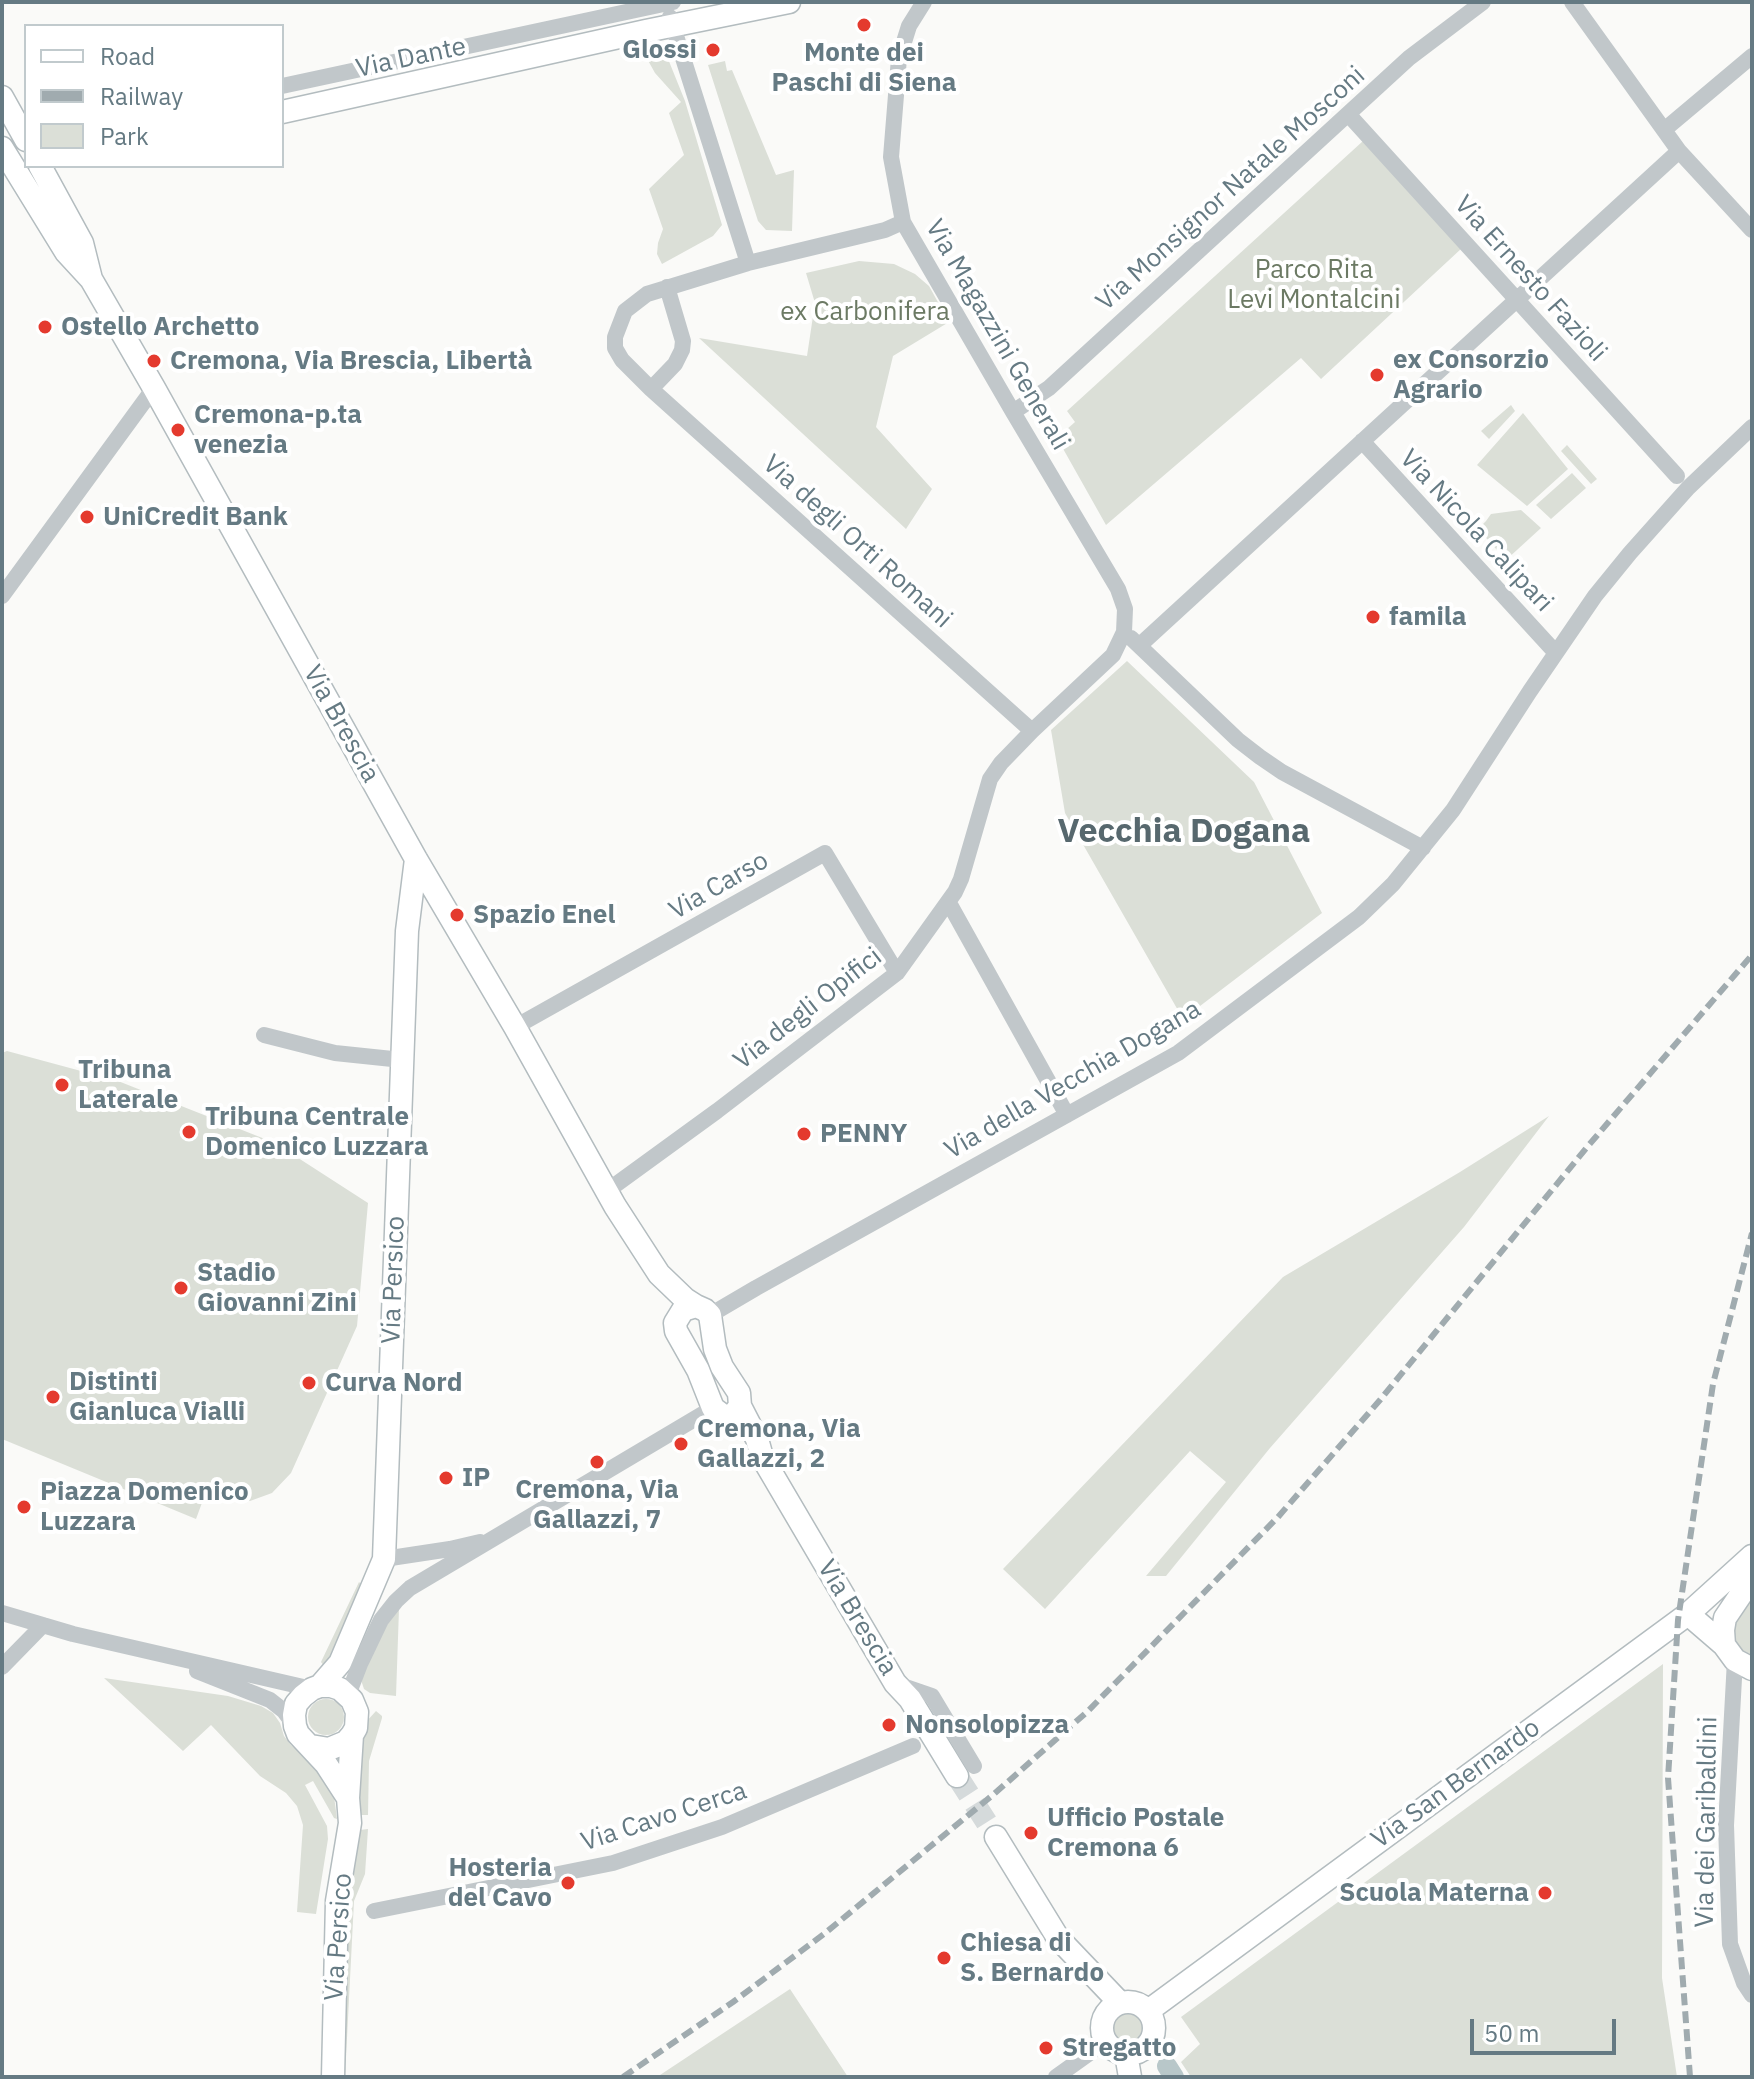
<!DOCTYPE html>
<meta charset="utf-8">
<style>
body{margin:0}
#map{position:relative;width:1754px;height:2079px;overflow:hidden;background:#fafaf8;font-family:"IBM Plex Sans",sans-serif}
canvas{display:block}
.frame{position:absolute;inset:0;border:4px solid #657a83;pointer-events:none}
.legend{position:absolute;left:24px;top:24px;width:260px;height:144px;box-sizing:border-box;background:#fff;border:2px solid #c1cacd;margin:0;padding:10px 14px;list-style:none;font-size:24px;color:#657a83}
.legend li{display:flex;align-items:center;gap:16px;height:40px}
.legend b{width:40px;border:2px solid #c1cacd}
.scale{position:absolute;left:1470px;top:2019px;width:146px;height:36px;box-sizing:border-box;border:4px solid #657a83;border-top:0;padding-left:10px;font-size:24px;line-height:28px;white-space:nowrap;color:#657a83;-webkit-text-stroke:6px #fff;paint-order:stroke}
</style>
<div id="map">
<canvas width="1754" height="2079"></canvas>
<div class="frame"></div>
<ul class="legend">
<li><b style="height:10px;background:#fff"></b>Road</li>
<li><b style="height:10px;background:#a0abaf"></b>Railway</li>
<li><b style="height:22px;background:#dbdfd7"></b>Park</li>
</ul>
<div class="scale">50 m</div>
</div>
<script>
const g = document.querySelector('canvas').getContext('2d');
g.lineJoin = 'round';
function fill(path, color) { g.fillStyle = color; g.fill(path, 'evenodd'); }
const poly = rows => new Path2D(rows.map(r => 'M' + r).join(''));
function strokePath(path, color, width, dash) { g.strokeStyle = color; g.lineWidth = width; g.lineCap = dash ? 'butt' : 'round'; g.setLineDash(dash || []); g.stroke(path); }
function label(font, color, halo, rows, align = 'center') {
  g.font = font + ' "IBM Plex Sans",sans-serif'; g.lineWidth = 8; g.setLineDash([]); g.textBaseline = 'middle'; g.strokeStyle = halo; g.fillStyle = color; for (const [text, x, y, turn = 0] of rows) {
    g.save(); g.translate(x, y); g.rotate((+turn || 0) * Math.PI / 180); g.textAlign = isNaN(turn) ? turn : align; if (halo) g.strokeText(text, 0, 0); g.fillText(text, 0, 0); g.restore();
  }
}
const green = poly([
 [662,44,685,101,722,225,713,236,662,264,657,254,658,243,663,229,649,189,684,155,669,113,681,102,655,73,640,46],
 [725,61,727,71,732,70,776,175,794,170,792,231,766,230,758,221,708,65],
 [1363,141,1462,248,1321,379,1301,358,1106,525,1057,438,1075,422,1067,411],
 [859,261,894,264,915,274,929,286,949,322,893,356,876,427,932,489,906,529,699,338,807,356,815,303,806,273],
 [1511,405,1515,411,1489,439,1481,431],
 [1523,413,1568,469,1527,506,1477,465],
 [1567,445,1597,479,1591,484,1561,451],
 [1572,473,1586,488,1551,519,1536,505],
 [1521,510,1541,528,1506,560,1478,529,1486,521,1491,514],
 [1127,661,1254,782,1322,913,1183,1019,1065,813,1051,730],
 [7,1051,118,1081,275,1143,368,1203,357,1326,291,1473,272,1493,250,1501,235,1501,206,1492,196,1519,2,1439,2,1053],
 [1549,1116,1464,1227,1270,1448,1166,1576,1146,1576,1226,1482,1190,1451,1045,1609,1003,1569,1283,1277,1460,1172],
 [359,1582,363,1586,326,1669,321,1662],
 [1752,1594,1752,1658,1742,1653,1734,1642,1734,1621],
 [399,1609,396,1696,370,1693,364,1689,361,1680,387,1623],
 [1663,1664,1662,1978,1677,2077,1191,2077,1181,2062,1200,2044,1181,2017],
 [104,1678,228,1696,261,1706,273,1713,280,1723,284,1736,291,1745,315,1765,334,1796,337,1819,334,1818,313,1781,305,1785,327,1826,328,1839,316,1914,297,1912,303,1825,297,1806,286,1793,260,1776,211,1725,183,1751],
 '308 1717a18 18 0 1 1 36 0a18 18 0 1 1-36 0Z',
 [376,1711,382,1716,382,1718,369,1761,368,1815,359,1815,358,1751,366,1722],
 [368,1829,365,1874,354,1901,345,2077,341,2077,349,1900,360,1830],
 [790,1989,848,2077,657,2077],
 '1114 2028a14 14 0 1 1 28 0a14 14 0 1 1-28 0Z'
]);
const canal = poly([
 [1167,2066,1174,2077]
]);
const secondaryTunnel = poly([
 [957,1776,996,1837]
]);
const street = poly([
 [1572,2,1679,151,1752,230],
 [670,17,748,263],
 [282,86,673,2],
 [1348,114,1677,476],
 [1664,130,1752,56],
 [903,222,885,230,748,263,647,294,625,311,615,337,615,348,622,360,651,389,1032,731],
 [651,389,675,364,682,350,683,341,667,287],
 [1013,412,1049,388,1409,58,1483,2],
 [1362,441,1556,653],
 [2,596,154,388],
 [1131,638,1238,740,1260,757,1282,772,1423,848],
 [1140,645,1679,151],
 [949,903,1067,1115],
 [515,1027,825,853,897,973],
 [264,1035,335,1053,402,1060],
 [607,1191,717,1111,897,973,955,892,961,879,990,779,1001,763,1032,731,1113,655,1124,632,1125,609,1118,589,1013,412,903,222,891,157,899,58,909,26,924,2],
 [710,1315,756,1288,1178,1053,1359,917,1393,884,1453,810,1530,691,1595,596,1630,553,1688,488,1752,427],
 [384,1559,450,1549,480,1542],
 [2,1613,73,1634,312,1689],
 [1735,1660,1726,1825,1730,1944,1744,1983,1752,1995],
 [2,1667,43,1625],
 [197,1671,270,1700,284,1711,295,1726],
 [900,1685,932,1696,974,1766],
 [348,1695,360,1664,381,1620,396,1601,410,1588,713,1408],
 [374,1911,613,1863,722,1827,913,1746],
 [1056,2077,1105,2042]
]);
const secondary = poly([
 [2,97,26,140],
 [282,112,646,31,789,2],
 [2,148,66,252,90,278],
 [40,166,82,243,91,279,154,388,416,859,515,1027,615,1206,659,1274,685,1299,696,1306],
 [740,1406,732,1416,725,1417,713,1408,698,1370,676,1331,675,1323,683,1310,696,1306,705,1310,710,1315,715,1349,722,1367,739,1393,740,1406,757,1439,762,1457,895,1683,910,1699,957,1776],
 [1752,1578,1725,1618,1723,1630,1724,1645,1735,1660,1752,1669],
 [1724,1645,1688,1614,1752,1556],
 [320,1686,340,1663,384,1559,407,931,416,859],
 [311,1746,329,1749,346,1742,352,1735,356,1728,357,1712,352,1700,340,1689,331,1686,320,1686,312,1689,303,1696,296,1704,294,1715,295,1726,298,1734,326,1764,348,1798],
 [996,1837,1058,1938,1120,2003],
 '1102 2028a26 26 0 1 1 52 0a26 26 0 1 1-52 0Z',
 [1148,2011,1688,1614],
 [1126,2054,1130,2077],
 [333,2077,337,1901,350,1823,348,1798,352,1735]
]);
const rail = poly([
 [623,2077,733,2002,824,1934,994,1794,1088,1711,1278,1517,1380,1400,1588,1146,1752,955],
 [1690,2077,1668,1778,1678,1620,1713,1384,1752,1233]
]);
const markers = [
 [864,25,8,"#e43a2e"],
 [713,50,8,"#e43a2e"],
 [45,327,8,"#e43a2e"],
 [154,361,8,"#e43a2e"],
 [1377,375,8,"#e43a2e"],
 [178,430,8,"#e43a2e"],
 [87,517,8,"#e43a2e"],
 [1373,617,8,"#e43a2e"],
 [457,915,8,"#e43a2e"],
 [62,1085,8,"#e43a2e"],
 [189,1132,8,"#e43a2e"],
 [804,1134,8,"#e43a2e"],
 [181,1288,8,"#e43a2e"],
 [309,1383,8,"#e43a2e"],
 [53,1397,8,"#e43a2e"],
 [681,1444,8,"#e43a2e"],
 [597,1462,8,"#e43a2e"],
 [446,1478,8,"#e43a2e"],
 [24,1507,8,"#e43a2e"],
 [889,1725,8,"#e43a2e"],
 [1031,1833,8,"#e43a2e"],
 [568,1883,8,"#e43a2e"],
 [1545,1893,8,"#e43a2e"],
 [944,1958,8,"#e43a2e"],
 [1046,2048,8,"#e43a2e"]
];
const poiNames = [
 ["Glossi",697,50,"right"],
 ["Monte dei",864,53,"center"],
 ["Paschi di Siena",864,83,"center"],
 ["Ostello Archetto",61,327],
 ["ex Consorzio",1393,360],
 ["Agrario",1393,390],
 ["Cremona, Via Brescia, Libertà",170,361],
 ["Cremona-p.ta",194,415],
 ["venezia",194,445],
 ["UniCredit Bank",103,517],
 ["famila",1389,617],
 ["Spazio Enel",473,915],
 ["Tribuna",78,1070],
 ["Laterale",78,1100],
 ["Tribuna Centrale",205,1117],
 ["Domenico Luzzara",205,1147],
 ["PENNY",820,1134],
 ["Stadio",197,1273],
 ["Giovanni Zini",197,1303],
 ["Distinti",69,1382],
 ["Gianluca Vialli",69,1412],
 ["Curva Nord",325,1383],
 ["Cremona, Via",697,1429],
 ["Gallazzi, 2",697,1459],
 ["IP",462,1478],
 ["Cremona, Via",597,1490,"center"],
 ["Gallazzi, 7",597,1520,"center"],
 ["Piazza Domenico",40,1492],
 ["Luzzara",40,1522],
 ["Nonsolopizza",905,1725],
 ["Ufficio Postale",1047,1818],
 ["Cremona 6",1047,1848],
 ["Hosteria",552,1868,"right"],
 ["del Cavo",552,1898,"right"],
 ["Scuola Materna",1529,1893,"right"],
 ["Chiesa di",960,1943],
 ["S. Bernardo",960,1973],
 ["Stregatto",1062,2048]
];
const streetNames = [
 ["Via Dante",411,58,-12],
 ["Via Monsignor Natale Mosconi",1231,189,-42],
 ["Via Ernesto Fazioli",1530,279,48],
 ["Via Magazzini Generali",997,335,60],
 ["Via Nicola Calipari",1476,531,47],
 ["Via degli Orti Romani",857,542,42],
 ["Via Brescia",341,724,61],
 ["Via Carso",719,886,-30],
 ["Via degli Opifici",808,1009,-38],
 ["Via della Vecchia Dogana",1073,1080,-30],
 ["Via Persico",394,1280,-88],
 ["Via Brescia",857,1618,59],
 ["Via San Bernardo",1456,1784,-36],
 ["Via Cavo Cerca",664,1817,-18],
 ["Via dei Garibaldini",1707,1822,-89],
 ["Via Persico",339,1937,-86]
];
const parkNames = [
 ["Parco Rita",1314,270],
 ["Levi Montalcini",1314,300],
 ["ex Carbonifera",865,312]
];
const districtNames = [
 ["Vecchia Dogana",1184,832]
];
fill(green, '#dbdfd7');
strokePath(canal, '#b8c7c9', 20);
strokePath(secondaryTunnel, '#d5dadb', 22, [22, 11]);
strokePath(secondary, '#b3bcbf', 25);
strokePath(street, '#c1c7ca', 16);
strokePath(secondary, '#fff', 22);
strokePath(rail, '#a0abaf', 6, [12, 6]);
for (const [x, y, r, color] of markers) { const dot = new Path2D(); dot.arc(x, y, r, 0, 2 * Math.PI); g.fillStyle = color; g.fill(dot); strokePath(dot, '#fff', 3); }
label('bold 26px', '#657a83', '#fff', poiNames, 'left');
label('26px', '#657a83', '#fff', streetNames);
label('26px', '#6c7a64', '#fff', parkNames);
label('bold 34px', '#57686e', '#fff', districtNames);
</script>
